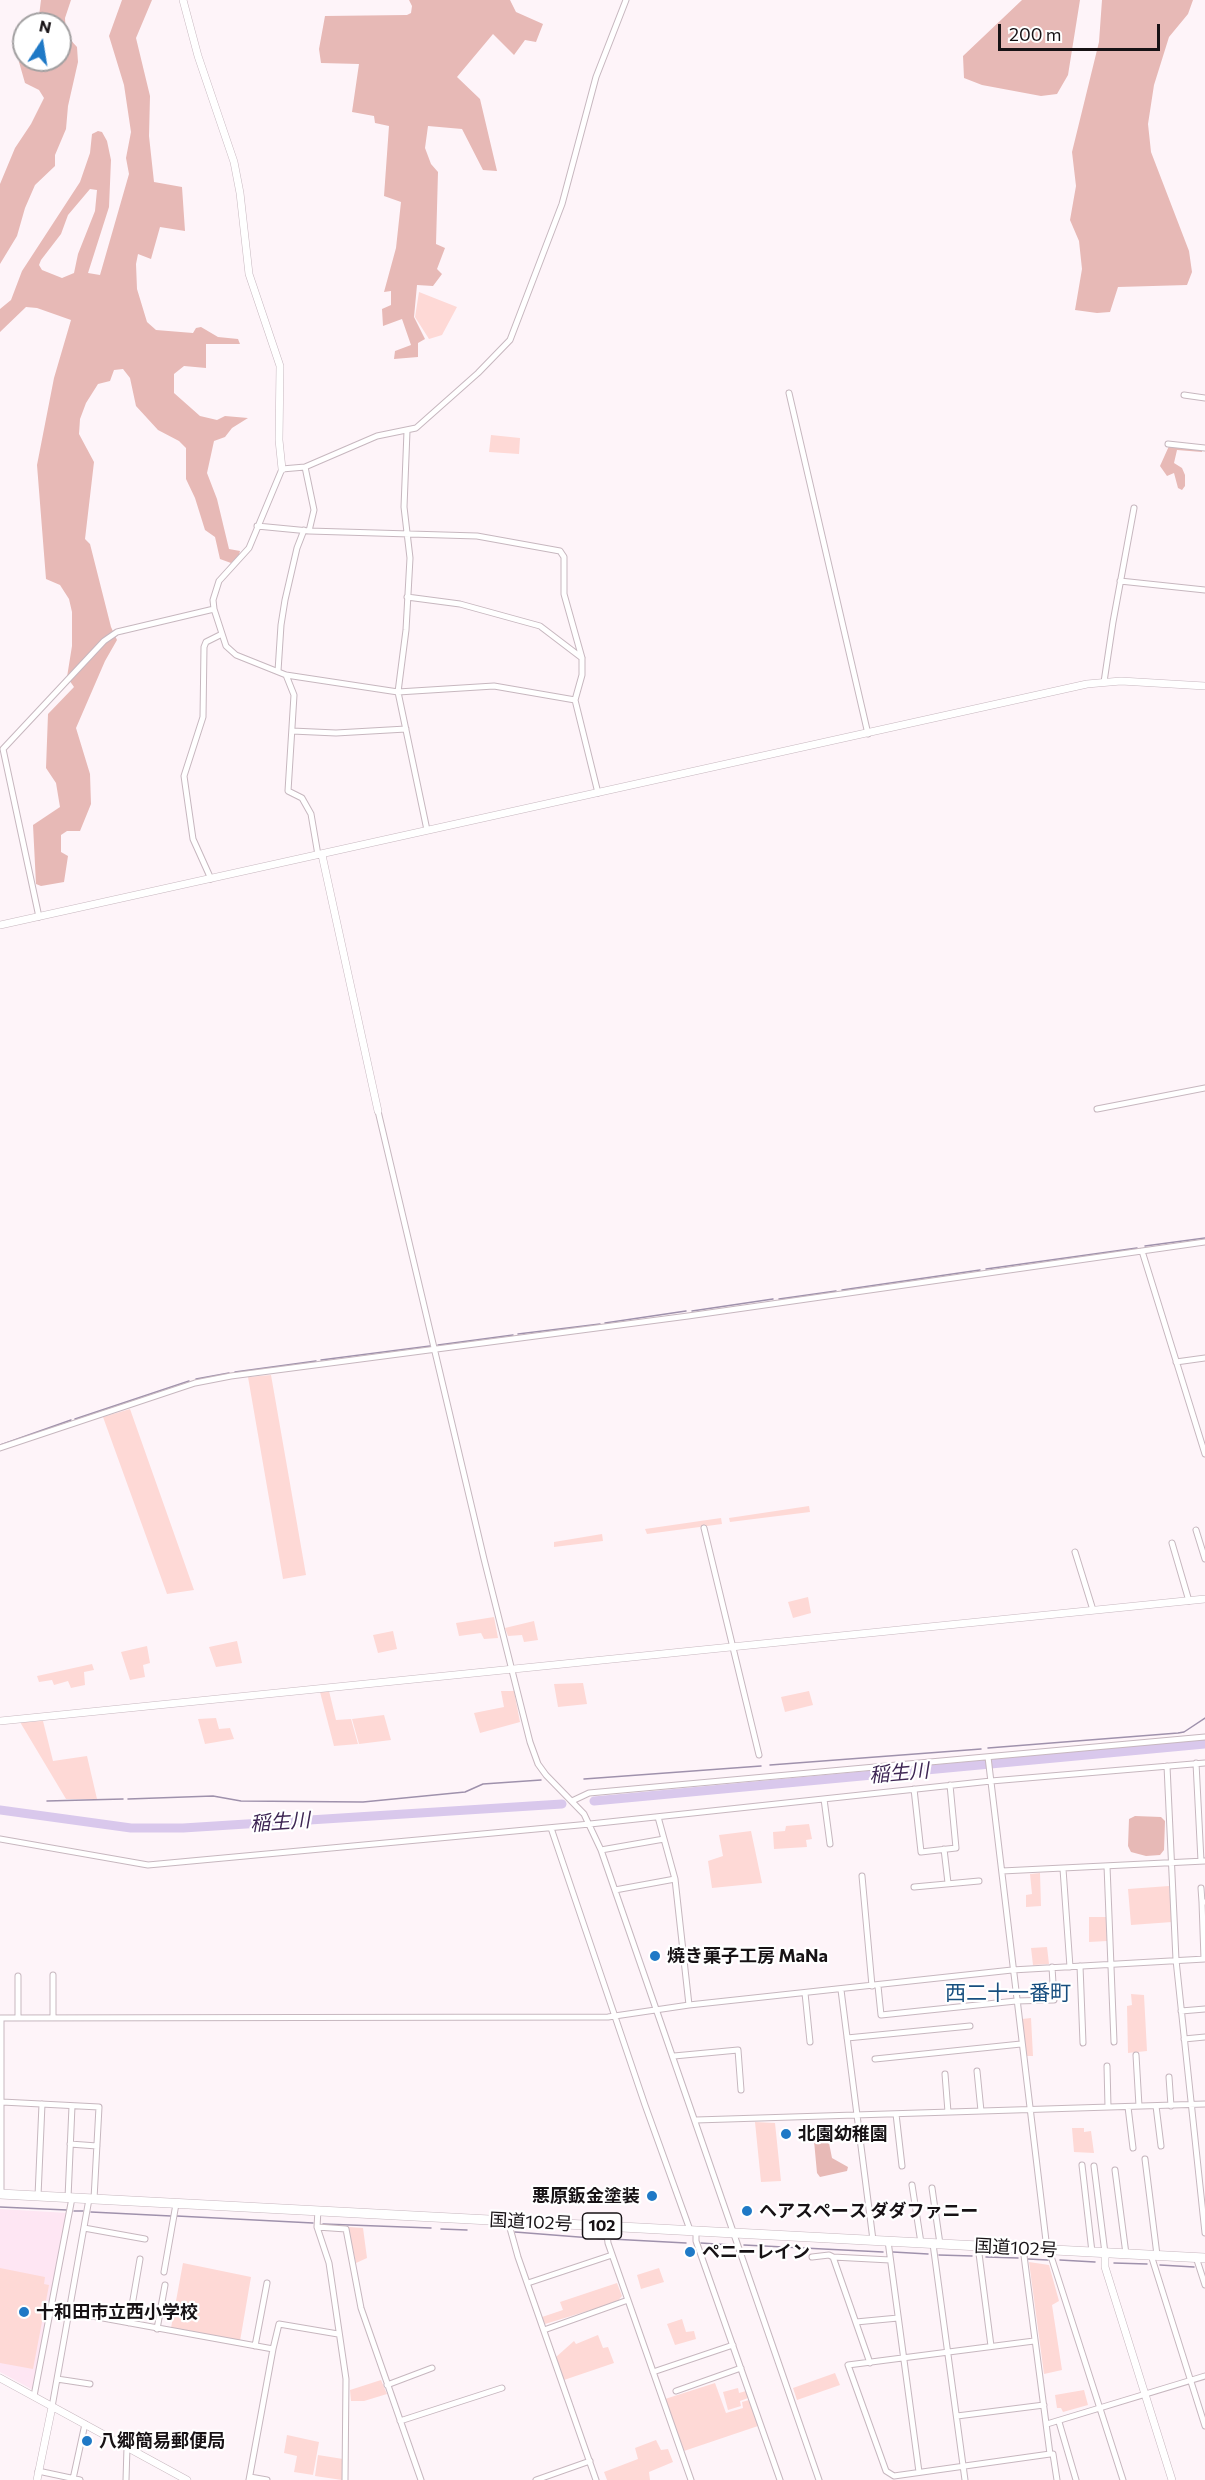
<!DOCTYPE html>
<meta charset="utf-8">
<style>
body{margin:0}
#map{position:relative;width:1205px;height:2480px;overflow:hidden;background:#fef4f9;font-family:Commissioner,sans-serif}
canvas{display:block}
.north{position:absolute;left:12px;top:12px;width:60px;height:60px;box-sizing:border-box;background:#fff;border:2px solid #a2a0a1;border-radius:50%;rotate:12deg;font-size:16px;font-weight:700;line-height:24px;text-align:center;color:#171215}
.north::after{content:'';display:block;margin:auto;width:21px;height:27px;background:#1f79c6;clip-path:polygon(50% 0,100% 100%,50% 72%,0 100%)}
.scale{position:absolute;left:998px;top:24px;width:162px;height:27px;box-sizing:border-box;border:3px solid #171215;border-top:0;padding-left:8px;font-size:18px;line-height:21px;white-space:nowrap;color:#171215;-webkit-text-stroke:4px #fff;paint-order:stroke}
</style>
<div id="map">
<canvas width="1205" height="2480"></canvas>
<div class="north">N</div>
<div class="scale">200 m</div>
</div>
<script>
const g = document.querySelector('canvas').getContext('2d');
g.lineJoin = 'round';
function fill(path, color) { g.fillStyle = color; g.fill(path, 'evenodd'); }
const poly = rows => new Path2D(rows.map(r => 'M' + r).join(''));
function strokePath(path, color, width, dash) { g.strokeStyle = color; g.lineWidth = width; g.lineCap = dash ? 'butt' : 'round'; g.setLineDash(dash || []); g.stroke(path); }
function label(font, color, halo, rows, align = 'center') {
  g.font = font + ' Commissioner,"Noto Sans JP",sans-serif'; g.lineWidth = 4.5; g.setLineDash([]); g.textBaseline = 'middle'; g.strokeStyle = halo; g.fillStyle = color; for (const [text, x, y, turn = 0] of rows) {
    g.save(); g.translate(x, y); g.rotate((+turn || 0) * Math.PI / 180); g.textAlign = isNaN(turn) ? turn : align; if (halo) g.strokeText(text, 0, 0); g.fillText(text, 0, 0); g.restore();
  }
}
const built = poly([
 [0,2209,68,2213,33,2390,0,2372]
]);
const green = poly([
 [419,292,457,307,442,335,429,339,415,317],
 [491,435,520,438,519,454,489,452],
 [271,1375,306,1575,283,1579,248,1377],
 [130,1409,194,1590,167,1594,103,1417],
 [809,1506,810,1512,730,1522,729,1518],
 [721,1518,722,1524,647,1534,645,1529],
 [602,1534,603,1541,554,1547,554,1542],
 [808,1597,811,1613,793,1618,788,1602],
 [494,1617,498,1638,484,1639,481,1633,459,1636,456,1623],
 [534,1621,538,1640,524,1642,522,1635,508,1636,505,1628],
 [393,1631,397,1649,378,1653,373,1635],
 [237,1641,242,1663,216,1667,209,1647],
 [147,1646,150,1663,143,1665,145,1677,130,1680,121,1652],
 [92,1664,94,1670,84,1672,85,1685,71,1688,68,1681,54,1685,52,1680,39,1682,37,1676],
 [583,1683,587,1704,558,1707,554,1684],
 [329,1691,336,1720,351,1719,358,1744,334,1746,320,1692],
 [501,1691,514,1691,520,1722,480,1733,474,1713,504,1707],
 [809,1691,813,1705,785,1712,781,1697],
 [384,1715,391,1740,359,1744,352,1719],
 [216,1718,219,1729,230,1728,234,1739,205,1744,198,1719],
 [43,1721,53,1761,87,1756,97,1799,66,1799,20,1722],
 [809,1824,812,1839,806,1840,807,1847,774,1849,773,1832,785,1831,786,1826],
 [751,1831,762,1883,712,1888,708,1861,723,1856,719,1835],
 [1040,1873,1041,1906,1026,1907,1026,1895,1032,1894,1030,1874],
 [1169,1886,1172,1922,1131,1925,1128,1889],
 [1089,1917,1106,1917,1107,1941,1089,1942],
 [1047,1947,1049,1964,1033,1965,1031,1948],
 [1131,1994,1144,1995,1147,2051,1128,2053,1127,2006,1132,2005],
 [1031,2018,1033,2056,1026,2056,1022,2019],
 [755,2122,775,2123,781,2181,761,2182],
 [1072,2128,1084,2128,1084,2132,1091,2131,1094,2153,1074,2152],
 [348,2227,363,2228,367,2258,356,2263],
 [1029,2262,1049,2265,1059,2301,1052,2305,1062,2370,1044,2374],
 [183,2263,251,2277,240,2341,171,2328],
 [0,2268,45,2277,44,2284,49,2285,33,2369,0,2363],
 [659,2268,664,2282,641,2289,637,2275],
 [617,2283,622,2296,617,2302,545,2324,542,2317,563,2310,560,2302],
 [682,2319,686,2332,694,2331,696,2339,675,2345,667,2324],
 [598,2335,603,2348,608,2347,614,2363,564,2380,556,2357,574,2341,576,2344],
 [835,2373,840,2385,797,2400,793,2388],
 [381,2380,387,2394,364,2401,351,2401,350,2390],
 [715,2383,726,2413,743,2408,742,2402,749,2400,758,2426,684,2451,665,2399],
 [738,2388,739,2393,746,2391,748,2398,740,2401,741,2406,728,2410,723,2392],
 [1084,2390,1088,2405,1063,2412,1061,2408,1057,2408,1055,2395],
 [287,2435,319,2442,313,2475,294,2472,297,2456,284,2453],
 [656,2440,661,2450,668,2449,673,2462,649,2472,650,2480,607,2480,604,2472,638,2459,635,2448],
 [318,2455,343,2459,342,2480,315,2476]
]);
const forest = poly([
 [41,0,71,0,65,18,66,35,77,47,78,62,68,106,66,129,55,155,55,166,35,185,25,208,17,236,0,264,0,184,15,148,31,124,44,98,39,90,25,83,19,62,24,55,24,60,60,60,60,24,38,24],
 [122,0,152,0,136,38,150,96,149,136,154,182,182,187,185,231,160,227,151,259,138,254,136,264,137,289,147,322,156,330,193,333,196,328,201,327,218,337,238,339,240,344,206,344,206,368,184,366,174,374,174,393,200,416,217,420,225,416,248,418,232,428,225,437,214,441,207,473,217,499,229,549,240,551,239,555,231,563,220,559,215,537,205,530,195,498,186,479,186,448,179,441,158,430,136,406,130,378,123,369,114,370,110,381,98,384,86,403,80,419,79,434,94,462,85,539,90,544,111,627,117,640,105,661,76,728,90,774,91,804,80,831,67,831,61,835,61,852,68,856,64,882,41,886,36,884,33,825,60,807,56,783,46,768,48,714,74,687,67,677,72,646,72,612,69,599,60,585,46,579,37,465,54,378,71,320,37,308,26,307,0,332,0,309,11,300,22,271,80,182,90,153,92,134,98,131,102,132,107,141,111,160,109,207,88,273,100,275,129,174,126,158,131,132,124,85,109,36],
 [90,189,97,190,95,211,78,254,74,273,62,278,42,270,39,265,41,260,61,234,68,215],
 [409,0,510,0,516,12,543,24,536,42,525,40,514,55,493,34,457,77,480,99,497,171,483,170,462,129,428,126,425,148,431,164,438,172,436,244,445,248,437,269,442,274,433,286,417,285,414,317,425,339,418,343,418,357,394,359,395,351,411,345,402,319,383,326,382,309,391,305,391,291,384,292,396,248,401,202,384,196,389,126,375,123,374,116,352,112,359,64,321,63,319,49,325,16,407,15,411,13,412,6],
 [1022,0,1080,0,1068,75,1057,94,1041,96,982,85,964,78,963,56],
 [1102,0,1193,0,1188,14,1169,37,1154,85,1148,124,1151,152,1189,251,1192,272,1187,285,1118,287,1110,312,1097,313,1075,310,1082,269,1079,241,1070,220,1076,186,1072,152,1099,42],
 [1169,446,1202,450,1202,452,1177,450,1174,463,1182,468,1185,475,1185,486,1182,490,1178,488,1174,473,1167,476,1160,466],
 [1135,1816,1161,1817,1165,1821,1164,1850,1160,1855,1146,1856,1131,1852,1128,1846,1129,1819],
 [815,2128,827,2133,832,2158,848,2167,847,2171,820,2177,817,2173,813,2130]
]);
const stream = poly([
 [1145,1246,1205,1238],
 [986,1269,1137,1248],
 [842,1290,980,1270],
 [779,1299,836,1291],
 [692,1311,773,1299],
 [605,1323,686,1311],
 [518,1334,600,1324],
 [438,1345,513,1335],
 [321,1360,430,1346],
 [235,1372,316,1361],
 [196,1379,229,1373],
 [75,1419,189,1381],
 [0,1445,71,1420],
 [988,1748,1178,1733,1184,1732,1205,1718],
 [770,1765,981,1749],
 [584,1779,761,1766],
 [128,1799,213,1796,241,1801,363,1802,465,1792,483,1784,541,1780],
 [47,1801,123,1799],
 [0,2207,67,2210],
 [74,2211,83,2211],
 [91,2212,171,2216],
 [177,2216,313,2223],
 [323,2224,431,2228],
 [441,2229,467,2230],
 [515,2232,604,2239],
 [611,2239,686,2243],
 [701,2243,732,2245],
 [744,2245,883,2252],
 [893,2252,928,2254],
 [939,2255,972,2256],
 [986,2257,1018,2258],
 [1028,2259,1048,2260],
 [1060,2260,1095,2262],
 [1114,2263,1147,2264],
 [1160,2265,1194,2267]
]);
const river = poly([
 [594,1801,1205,1744],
 [0,1810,131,1828,183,1828,562,1804]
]);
const minor = poly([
 [789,393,868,734],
 [1184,395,1205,398],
 [407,431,404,507,410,558,406,630,398,692,427,830],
 [1168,444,1205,448],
 [305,467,314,510,309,531],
 [257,526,309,531,477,536,560,551,564,557,564,594,582,658,582,675,575,700,598,793],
 [1120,581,1205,590],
 [407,597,460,604,540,626,582,658],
 [278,671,281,625,285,600,297,548,304,530],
 [286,675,294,695,288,791,302,798,311,814,318,855],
 [1104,682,1113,622,1134,508],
 [575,700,494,686,398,692,286,675,236,655,226,646,214,609,213,600,219,581,249,548,282,469,305,467,377,436,416,428,478,373,510,340,562,204,596,77,626,0],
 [292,731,336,733,406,729],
 [211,879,193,839,184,776,203,717,204,647,206,642,222,634],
 [39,917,3,749,104,641,117,632,214,609],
 [1097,1109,1205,1088],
 [378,1111,484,1559,530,1742,538,1764,546,1775,584,1814,601,1850,819,2480],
 [1142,1251,1205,1454],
 [1176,1362,1205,1358],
 [0,1448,195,1383,231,1376,688,1316,1205,1242],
 [704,1528,759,1755],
 [1196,1530,1205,1559],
 [1172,1543,1189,1601],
 [1075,1552,1093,1610],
 [988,1757,1047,2249],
 [1196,1763,1201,1861],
 [1167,1766,1176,1960,1205,2233],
 [914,1789,921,1852,956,1848,950,1785],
 [824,1799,830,1844],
 [572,1801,589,1793,1205,1737],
 [658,1817,675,1879,689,2005],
 [551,1828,645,2105,690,2230],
 [0,1839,148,1865,590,1824,991,1781,1205,1763],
 [944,1849,948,1883],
 [601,1850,664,1839],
 [1107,1866,1114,2042],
 [1063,1869,1070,1967],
 [1002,1871,1205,1861],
 [862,1876,872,1986],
 [914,1887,979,1881],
 [1201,1888,1202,1902],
 [615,1890,675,1879],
 [1204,1959,1202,1902,1205,1902],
 [1080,1966,1083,2043],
 [878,1986,881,2015,1016,2001,1054,2000,1052,1967],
 [841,1990,873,2240],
 [805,1993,810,2042],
 [1181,2011,1205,2009],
 [18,2017,18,1976],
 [53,2017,53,1975],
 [0,2018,608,2017,689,2005,1012,1970,1205,1959],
 [847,2038,970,2026],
 [1184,2039,1205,2037],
 [1136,2055,1139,2106],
 [674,2056,738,2050,741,2090],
 [875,2059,1021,2044],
 [1107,2066,1108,2107],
 [977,2071,981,2111],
 [945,2074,948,2112],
 [1169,2077,1171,2106],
 [2,2102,99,2107,94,2199],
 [1156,2106,1161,2146],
 [1128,2107,1133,2148],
 [896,2114,902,2166],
 [696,2120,1205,2104],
 [70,2144,97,2146],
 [1145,2159,1157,2255],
 [1082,2165,1092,2252],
 [1094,2166,1105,2253],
 [1115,2170,1126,2254],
 [912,2185,921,2243],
 [932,2188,940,2244],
 [1,2194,1,2018],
 [38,2196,42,2104],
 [68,2198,72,2106],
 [318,2210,317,2227,329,2263,346,2379,345,2480],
 [508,2221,518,2257,596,2480],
 [606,2226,608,2243,691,2480],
 [317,2227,346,2229,361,2308,421,2480],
 [84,2228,145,2239],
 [696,2230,696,2241,780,2480],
 [888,2241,919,2472],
 [933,2244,965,2480],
 [978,2246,991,2346],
 [1023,2248,1050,2454,894,2476,886,2471,848,2365,1034,2341],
 [1049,2250,1123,2480],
 [1151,2255,1205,2426],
 [812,2257,829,2255,833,2257,890,2260],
 [833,2257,870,2363],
 [1196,2257,1205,2285],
 [164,2272,176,2204],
 [528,2283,612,2255],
 [70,2312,273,2349,249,2480],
 [856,2322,898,2318],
 [129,2323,140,2259],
 [157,2329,165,2285],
 [544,2330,628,2300],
 [255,2346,267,2283],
 [273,2349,279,2324,338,2334],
 [653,2372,733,2345],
 [57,2379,90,2384],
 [387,2385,432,2368],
 [676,2391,741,2368],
 [34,2396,72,2198],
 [52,2407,89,2199],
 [957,2416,1044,2405],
 [400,2421,502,2388],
 [1059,2422,1076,2480],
 [1047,2424,1205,2376],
 [1053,2454,1057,2480],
 [38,2471,80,2480],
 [250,2477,267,2480],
 [73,2479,85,2424],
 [126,2480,127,2447],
 [536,2480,590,2461]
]);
const tertiary = poly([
 [183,0,198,56,234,162,240,193,249,274,280,366,279,440,282,469],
 [322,855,378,1111],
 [0,925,1087,684,1121,681,1205,686],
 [0,1721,1205,1599],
 [1105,2253,1105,2267,1172,2480],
 [0,2378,187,2480],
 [37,2480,52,2407]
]);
const trunk = poly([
 [0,2194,1205,2258]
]);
const markers = [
 [655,1956,6,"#1f79c6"],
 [786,2134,6,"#1f79c6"],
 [652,2196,6,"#1f79c6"],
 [747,2211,6,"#1f79c6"],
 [690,2252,6,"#1f79c6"],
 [24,2312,6,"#1f79c6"],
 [87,2441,6,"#1f79c6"]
];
const shields = [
 [602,2226,39]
];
const shieldNames = [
 ["102",602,2226]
];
const poiNames = [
 ["焼き菓子工房 MaNa",667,1956],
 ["北園幼稚園",798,2134],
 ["悪原鈑金塗装",640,2196,"right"],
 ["ヘアスペース ダダファニー",759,2211],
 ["ペニーレイン",702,2252],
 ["十和田市立西小学校",36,2312],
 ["八郷簡易郵便局",99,2441]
];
const streetNames = [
 ["国道102号",531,2222,3],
 ["国道102号",1016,2248,3]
];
const waterNames = [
 ["稲生川",899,1773,-5],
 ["稲生川",280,1822,-4]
];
const quarterNames = [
 ["西二十一番町",1008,1993]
];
fill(built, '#fee6f3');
fill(green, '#fed9d6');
fill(forest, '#e7b9b6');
strokePath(stream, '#9f91ac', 1.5);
strokePath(river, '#d9c8ec', 9);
strokePath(minor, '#c7b7bf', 7);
strokePath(tertiary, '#c7b7bf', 8);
strokePath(trunk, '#c7b7bf', 10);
strokePath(minor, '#fff', 5);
strokePath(tertiary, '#fff', 7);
strokePath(trunk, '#fff', 9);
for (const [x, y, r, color] of markers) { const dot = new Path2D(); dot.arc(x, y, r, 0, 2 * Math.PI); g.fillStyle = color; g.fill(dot); strokePath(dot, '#fff', 2); }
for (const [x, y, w] of shields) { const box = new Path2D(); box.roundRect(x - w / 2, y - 13, w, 26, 4.5); g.fillStyle = '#fff'; g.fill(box); strokePath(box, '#171215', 1.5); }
label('bold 16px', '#171215', null, shieldNames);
label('bold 18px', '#171215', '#fff', poiNames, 'left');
label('18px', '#171215', '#fff', streetNames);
label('italic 20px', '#3e2654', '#fff', waterNames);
label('21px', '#174e7f', '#fff', quarterNames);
</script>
